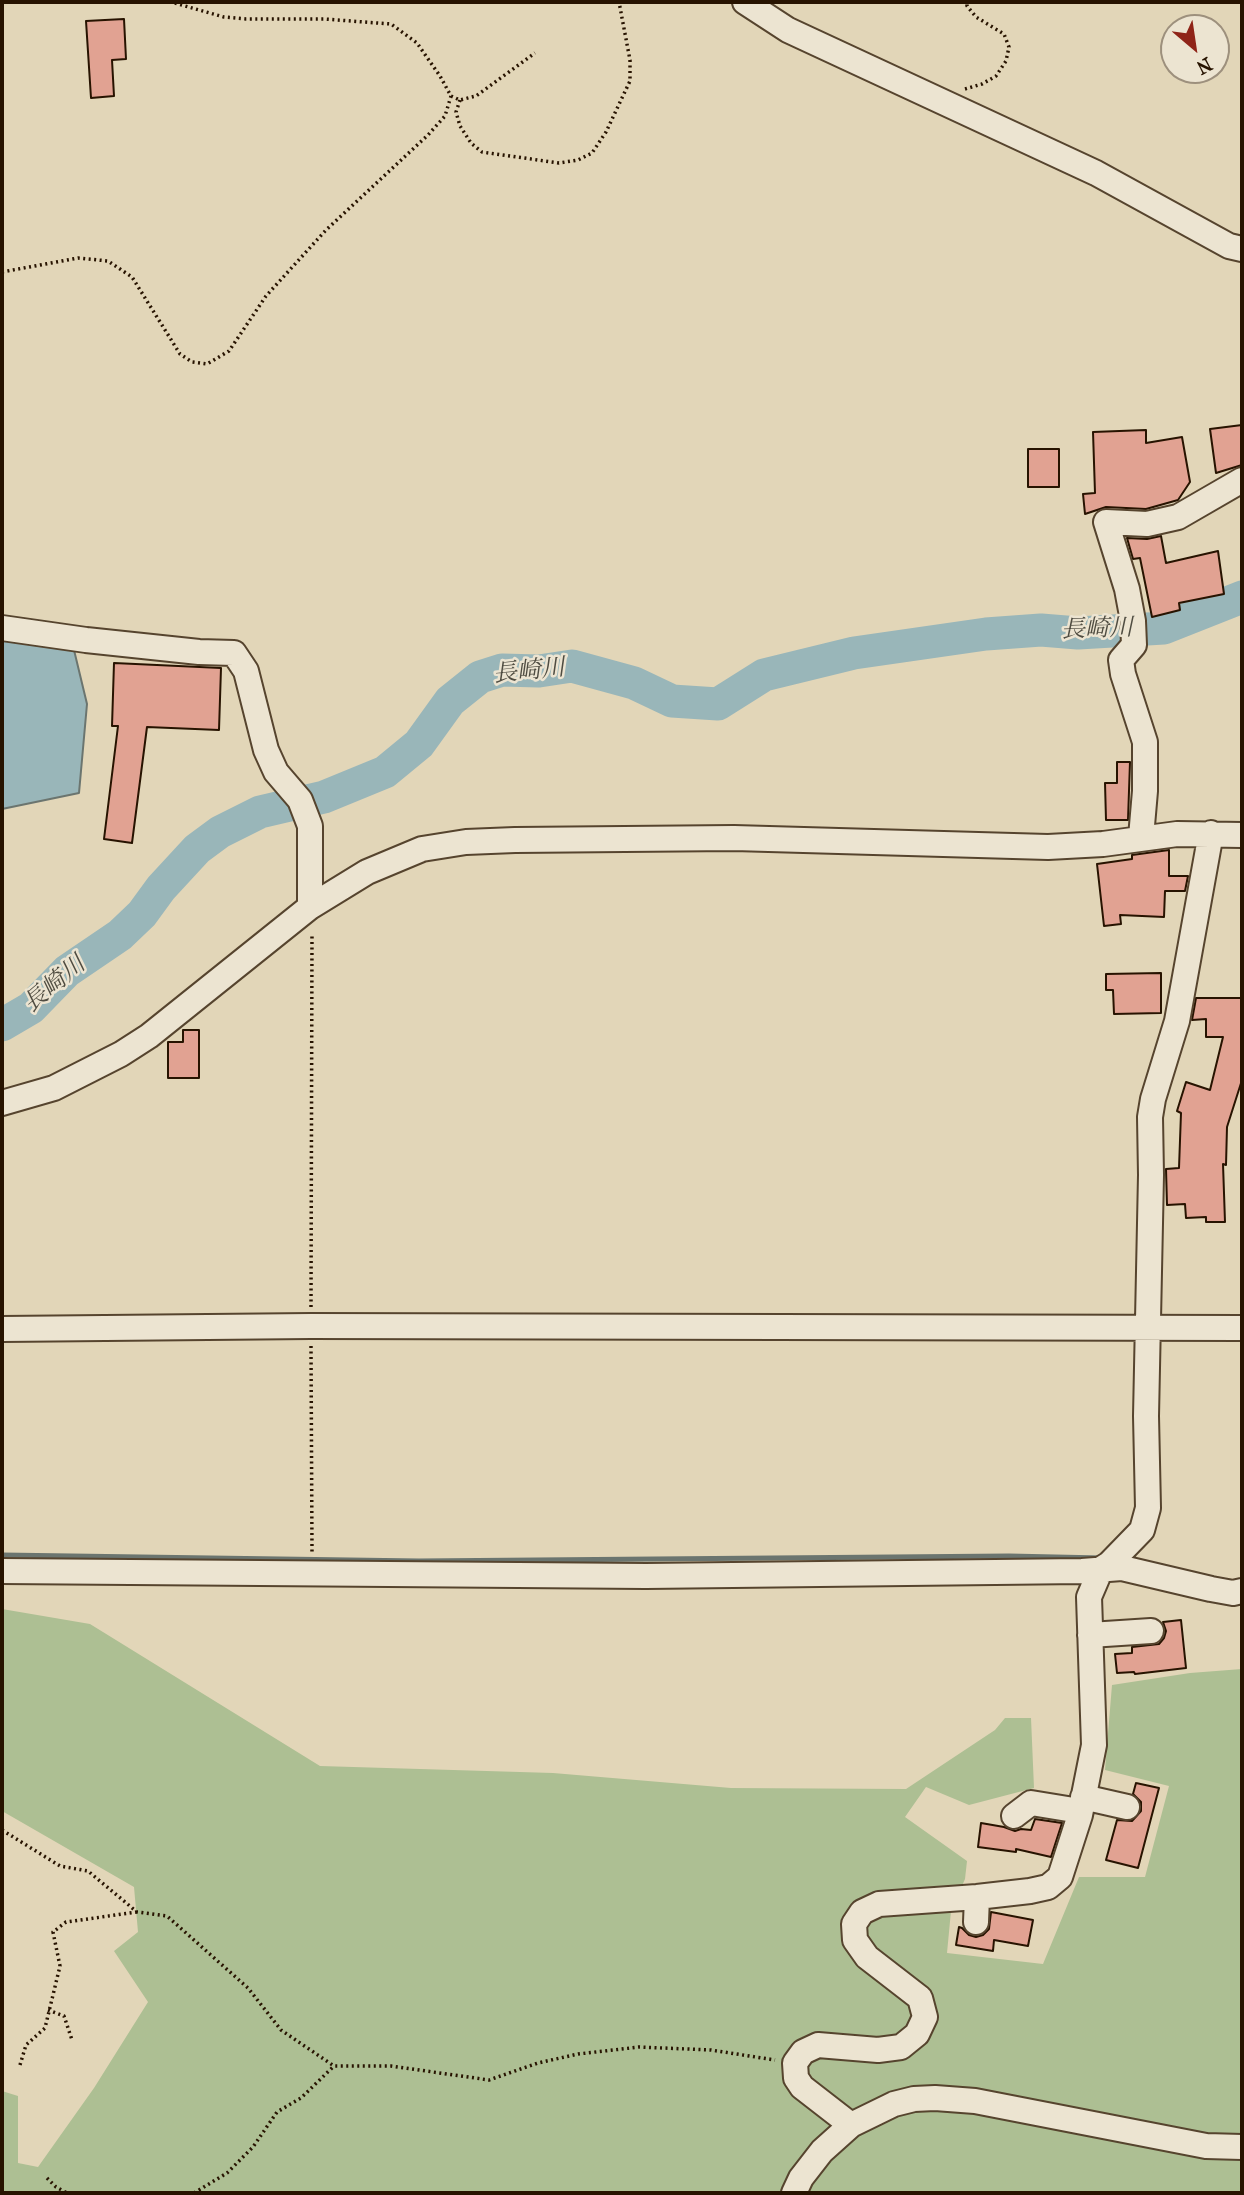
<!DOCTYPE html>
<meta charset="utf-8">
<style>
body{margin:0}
#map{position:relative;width:1244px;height:2195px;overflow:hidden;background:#e2d6b8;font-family:"IM FELL French Canon",serif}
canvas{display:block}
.frame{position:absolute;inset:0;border:4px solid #271300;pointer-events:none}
.north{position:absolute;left:1160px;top:14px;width:70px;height:70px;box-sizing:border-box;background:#ece4d1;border:2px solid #9d907d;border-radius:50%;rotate:151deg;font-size:19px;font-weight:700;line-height:28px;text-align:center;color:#271300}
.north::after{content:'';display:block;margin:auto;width:24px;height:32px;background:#8f2418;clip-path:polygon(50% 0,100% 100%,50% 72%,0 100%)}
</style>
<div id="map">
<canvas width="1244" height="2195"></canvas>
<div class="frame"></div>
<div class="north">N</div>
</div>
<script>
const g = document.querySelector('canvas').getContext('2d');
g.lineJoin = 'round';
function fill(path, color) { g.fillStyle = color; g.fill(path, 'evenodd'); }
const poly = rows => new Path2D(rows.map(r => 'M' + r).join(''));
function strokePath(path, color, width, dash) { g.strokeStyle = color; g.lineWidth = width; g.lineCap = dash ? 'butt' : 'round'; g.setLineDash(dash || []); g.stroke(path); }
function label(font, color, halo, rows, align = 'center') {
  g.font = font + ' "IM FELL French Canon","Noto Serif JP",serif'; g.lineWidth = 5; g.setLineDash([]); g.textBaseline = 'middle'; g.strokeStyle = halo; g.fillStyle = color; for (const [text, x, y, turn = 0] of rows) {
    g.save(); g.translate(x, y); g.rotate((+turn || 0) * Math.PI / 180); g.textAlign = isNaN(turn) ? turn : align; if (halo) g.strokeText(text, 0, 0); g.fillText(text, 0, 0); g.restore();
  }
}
const green = poly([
 [2,1609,90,1624,320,1766,553,1773,731,1788,906,1789,995,1730,1005,1718,1031,1718,1034,1788,969,1805,926,1787,905,1817,967,1861,965,1879,951,1911,947,1953,1043,1964,1079,1877,1145,1877,1169,1786,1105,1770,1112,1685,1190,1673,1242,1669,1242,2193,2,2193,2,2091,18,2096,18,2163,38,2167,94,2088,148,2002,114,1951,138,1932,134,1887,2,1811]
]);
const water = poly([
 [2,636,74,650,87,704,79,793,2,809,2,636]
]);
const stream = poly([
 [2,1555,419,1561,1009,1556,1102,1558]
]);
const river = poly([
 [2,1025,31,1008,67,971,120,935,142,914,161,888,197,849,220,832,260,812,324,797,385,772,419,744,450,701,480,677,502,670,539,671,572,666,634,683,672,701,718,704,764,675,854,653,986,634,1041,630,1078,633,1164,628,1242,597]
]);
const building = poly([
 [124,19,126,59,112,60,114,96,91,98,86,21,124,19],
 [1242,425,1242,465,1216,473,1210,429,1242,425],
 [1146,430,1146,443,1182,437,1190,482,1178,500,1146,509,1106,507,1085,514,1083,494,1095,493,1093,432,1146,430],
 [1028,449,1059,449,1059,487,1028,487,1028,449],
 [1161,536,1166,563,1218,551,1224,594,1179,603,1180,610,1152,617,1140,558,1133,559,1127,538,1147,539,1161,536],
 [114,663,221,668,219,730,147,727,132,843,104,839,118,726,112,726,114,663],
 [1117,762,1130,762,1128,820,1106,820,1105,783,1117,783,1117,762],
 [1169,850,1169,876,1188,876,1185,891,1165,891,1164,917,1120,915,1121,924,1104,926,1097,864,1132,859,1132,855,1169,850],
 [1161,973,1161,1013,1114,1014,1113,990,1106,990,1106,974,1161,973],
 [1196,998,1242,998,1242,1080,1227,1127,1226,1165,1223,1164,1225,1222,1206,1222,1206,1217,1186,1218,1185,1204,1167,1205,1166,1169,1179,1168,1181,1113,1177,1111,1186,1082,1210,1090,1223,1037,1206,1037,1206,1019,1192,1020,1196,998],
 [183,1030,199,1030,199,1078,168,1078,168,1042,183,1042,183,1030],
 [1181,1620,1186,1668,1135,1674,1134,1672,1117,1673,1115,1654,1132,1653,1132,1647,1159,1644,1164,1638,1166,1631,1163,1622,1181,1620],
 [1136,1783,1159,1788,1138,1868,1106,1860,1117,1820,1132,1821,1141,1811,1141,1802,1133,1794,1136,1783],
 [1035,1819,1062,1823,1051,1857,1016,1849,1016,1852,978,1847,981,1823,1004,1827,1015,1831,1021,1829,1031,1830,1035,1819],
 [991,1912,1033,1920,1028,1946,994,1940,993,1951,956,1945,959,1927,962,1928,969,1935,976,1937,983,1935,989,1929,991,1912]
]);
const path = poly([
 [965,89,982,84,996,76,1006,61,1009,47,1004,34,976,17,967,6,967,2],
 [451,96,460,100,476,96,535,53],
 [460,100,456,112,460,126,471,143,482,152,559,163,578,160,592,153,606,132,630,81,630,60,619,2],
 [2,272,78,258,108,261,132,277,180,354,192,362,207,364,229,351,266,296,326,230,428,135,445,116,451,96,440,76,417,43,391,24,324,19,246,19,224,17,171,2],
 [311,1307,312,933],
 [311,1346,312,1552],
 [2,1830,60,1866,88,1871,137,1912,167,1916,248,1988,281,2030,334,2066,391,2066,489,2080,538,2063,578,2054,639,2047,711,2050,775,2060],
 [48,2010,64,2016,72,2040],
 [20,2065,26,2045,45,2028,60,1966,53,1932,66,1922,137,1912],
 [47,2178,56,2187,67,2193],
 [194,2193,227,2173,253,2147,277,2112,301,2098,334,2066]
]);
const minor = poly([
 [745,2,788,30,1096,173,1229,246,1242,249],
 [2,628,86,640,199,652,234,653,246,671,266,750,276,772,300,800,310,826,310,907],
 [1141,837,1145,791,1145,742,1123,674,1121,660,1134,645,1133,621,1127,589,1106,522,1147,524,1178,517,1242,480],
 [2,1103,54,1088,121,1054,149,1036,310,907,367,872,422,849,466,842,515,840,734,838,1048,847,1103,844,1177,834,1242,835],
 [2,1329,311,1326,1242,1328],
 [2,1571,646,1576,1082,1571,1122,1568,1211,1589,1233,1593,1242,1591],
 [1090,1635,1151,1631],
 [1083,1797,1127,1807],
 [1014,1816,1031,1803,1080,1811],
 [976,1922,977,1897],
 [851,2125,802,2087,796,2078,795,2063,803,2052,818,2045,878,2050,901,2047,917,2034,925,2017,920,1998,867,1957,855,1940,854,1924,862,1912,879,1904,977,1897,1030,1891,1048,1887,1060,1877,1080,1815,1094,1745,1089,1597,1101,1569,1109,1564,1142,1530,1148,1508,1146,1416,1151,1175,1150,1117,1153,1099,1177,1021,1211,833],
 [794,2193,801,2178,822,2151,851,2125,894,2104,914,2099,935,2098,975,2101,1206,2146,1242,2147]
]);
const waterNames = [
 ["長崎川",1097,630,-2],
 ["長崎川",529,672,-6],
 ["長崎川",55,985,-40]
];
fill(green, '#adbf93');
fill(water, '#99b6b9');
strokePath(water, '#6b756f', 2);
strokePath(stream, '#6b756f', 5);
strokePath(river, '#99b6b9', 33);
fill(building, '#e1a292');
strokePath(building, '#271300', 2);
strokePath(minor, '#56442e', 28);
strokePath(path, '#271300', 3.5, [2, 3.5]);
strokePath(minor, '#ece4d1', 24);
label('italic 24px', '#4f4c41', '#ece4d1', waterNames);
</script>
